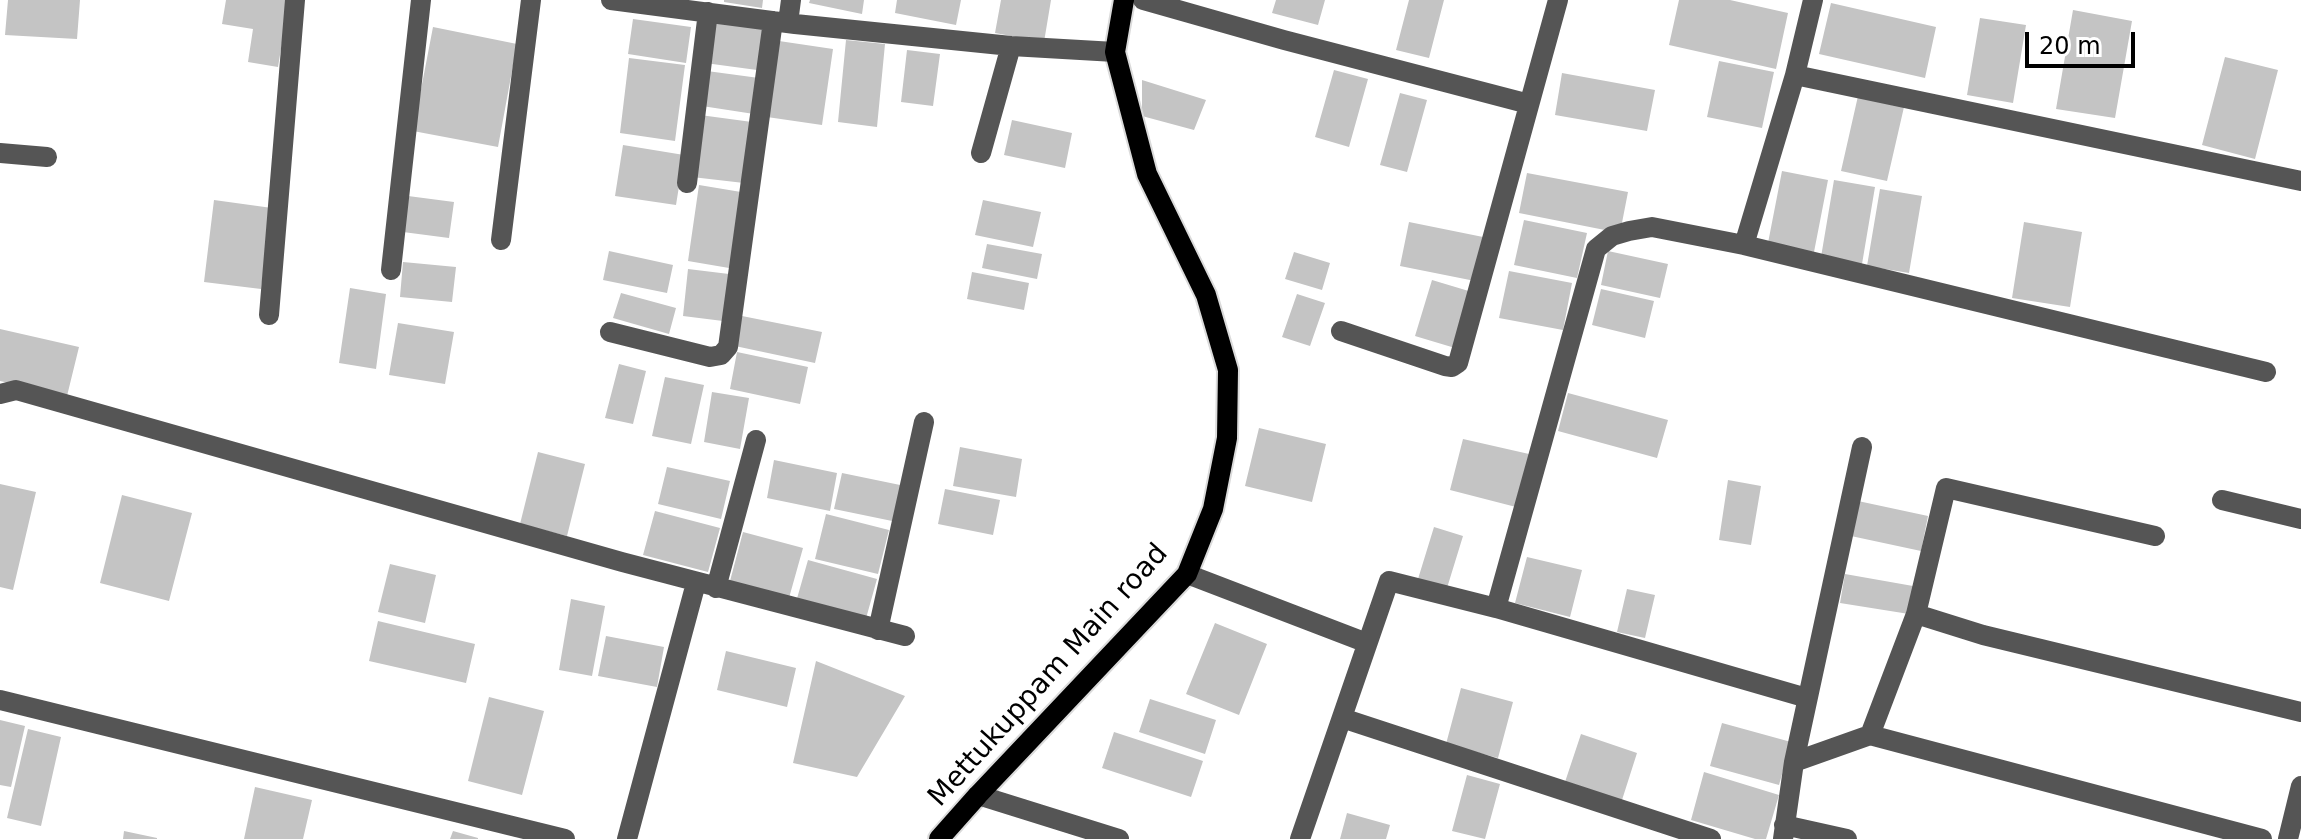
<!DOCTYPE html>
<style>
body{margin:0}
#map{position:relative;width:2301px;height:839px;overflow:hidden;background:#fff;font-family:"DejaVu Sans",sans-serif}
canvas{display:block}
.scale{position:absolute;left:2025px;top:32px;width:110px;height:36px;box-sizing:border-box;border:4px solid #000;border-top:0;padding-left:10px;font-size:24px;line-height:28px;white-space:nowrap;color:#000;-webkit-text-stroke:6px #fff;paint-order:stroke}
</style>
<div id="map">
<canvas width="2301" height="839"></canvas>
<div class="scale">20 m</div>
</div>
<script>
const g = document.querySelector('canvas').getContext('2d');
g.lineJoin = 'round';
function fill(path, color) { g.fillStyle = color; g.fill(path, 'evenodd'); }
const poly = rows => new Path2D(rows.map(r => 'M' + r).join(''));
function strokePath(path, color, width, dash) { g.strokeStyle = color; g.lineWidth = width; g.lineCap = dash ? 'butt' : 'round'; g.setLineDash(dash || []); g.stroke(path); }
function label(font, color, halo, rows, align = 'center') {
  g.font = font + ' "DejaVu Sans",sans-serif'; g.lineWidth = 7; g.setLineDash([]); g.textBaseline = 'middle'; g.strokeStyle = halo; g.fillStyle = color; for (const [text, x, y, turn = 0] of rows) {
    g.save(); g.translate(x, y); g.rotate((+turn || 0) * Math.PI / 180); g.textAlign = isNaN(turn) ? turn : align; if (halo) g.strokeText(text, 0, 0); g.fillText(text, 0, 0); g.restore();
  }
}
const building = poly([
 [8,0,80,0,77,39,5,35],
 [226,0,289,0,278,67,248,62,253,29,222,24],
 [724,0,763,0,762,8,724,2],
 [810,0,864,0,862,14,809,3],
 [897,0,961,0,956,25,895,13],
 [1001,0,1051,0,1044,42,995,33],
 [1276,0,1325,0,1318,25,1272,13],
 [1409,0,1444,0,1429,58,1396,50],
 [1679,0,1730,0,1788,13,1776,69,1669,45],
 [1831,3,1936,27,1925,78,1819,54],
 [2073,10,2132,21,2115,118,2056,109],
 [1980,18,2026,25,2013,103,1967,95],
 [633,19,691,27,686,63,628,54],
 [711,21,763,29,757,70,705,63],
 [433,27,517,44,498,147,413,131],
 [846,40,885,44,877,127,838,122],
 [779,41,833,49,822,125,767,117],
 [907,50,940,54,933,106,901,102],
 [2225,57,2278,70,2255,159,2202,145],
 [629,58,685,65,675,141,620,133],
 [1719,61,1774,72,1762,128,1707,117],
 [1334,70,1368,79,1349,147,1315,137],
 [707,71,759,78,754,114,702,106],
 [1562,73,1655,90,1647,131,1555,115],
 [1142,80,1206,100,1194,130,1142,116],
 [1400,93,1427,100,1407,172,1380,165],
 [1858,96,1904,107,1887,181,1841,171],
 [700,115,752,122,744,183,692,177],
 [1012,120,1072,133,1065,168,1004,155],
 [623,145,684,155,676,205,615,196],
 [1782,171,1828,180,1814,252,1768,243],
 [1527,173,1628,192,1620,233,1519,213],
 [1834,180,1875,187,1862,264,1821,257],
 [699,185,747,193,735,269,688,261],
 [1880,189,1922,196,1909,273,1867,266],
 [408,196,454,202,449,238,403,232],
 [214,200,272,208,261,289,204,282],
 [983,200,1041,212,1033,247,975,235],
 [1524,220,1587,233,1577,278,1514,265],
 [1409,222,1488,238,1480,282,1400,266],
 [2024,222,2082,232,2070,307,2012,298],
 [987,244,1042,254,1037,279,982,268],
 [609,251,673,265,667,293,603,280],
 [1608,251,1668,264,1660,298,1601,285],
 [1294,252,1330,263,1322,290,1285,279],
 [403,262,456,267,452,302,400,297],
 [688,269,729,274,723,321,683,316],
 [1509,271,1572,283,1563,330,1499,318],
 [972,272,1029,283,1024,310,967,299],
 [1432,280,1472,292,1455,348,1415,336],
 [350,288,386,294,376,369,339,363],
 [1601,289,1654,301,1645,338,1592,325],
 [621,293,676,308,669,334,613,318],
 [1297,294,1325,303,1310,346,1282,337],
 [742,316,822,332,815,363,735,346],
 [398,323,454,332,445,384,389,375],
 [0,329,79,347,67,396,0,381],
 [737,352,808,367,800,404,730,389],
 [619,364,646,371,633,424,605,418],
 [665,377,704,385,691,444,652,436],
 [712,392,749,398,740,449,704,442],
 [1568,393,1668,420,1657,458,1558,431],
 [1259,428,1326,444,1312,502,1245,486],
 [1463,439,1529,454,1516,507,1450,490],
 [960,447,1022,459,1016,497,953,486],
 [538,452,585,464,567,536,520,524],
 [774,460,837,473,830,511,767,498],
 [667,467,730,481,721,519,658,504],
 [842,473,905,486,897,522,834,509],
 [1728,480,1761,486,1751,545,1719,540],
 [0,484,36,492,13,590,0,587],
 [945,489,1000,500,993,535,938,524],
 [122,495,192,513,169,601,100,583],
 [1858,501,1928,516,1921,551,1851,536],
 [655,511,720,528,708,572,643,555],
 [826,514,889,530,878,574,815,559],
 [1434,527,1463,536,1447,588,1418,579],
 [743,532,803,548,789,598,730,581],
 [1527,557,1582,570,1570,617,1515,603],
 [808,560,877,579,865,622,796,602],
 [390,564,436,575,425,623,378,612],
 [1845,574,1913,586,1909,614,1840,603],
 [1627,589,1655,595,1645,638,1617,632],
 [571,599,605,606,592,676,559,670],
 [378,621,475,644,466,683,369,661],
 [1215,623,1267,644,1239,715,1186,694],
 [606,636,664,647,657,687,598,676],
 [726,651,796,668,787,707,717,690],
 [816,661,905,696,857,777,793,763],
 [1461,688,1513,702,1498,758,1446,744],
 [489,697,544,711,522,795,468,781],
 [1150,699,1216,720,1205,754,1139,732],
 [0,720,25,726,11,787,0,785],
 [1722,723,1791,742,1779,785,1710,766],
 [28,729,61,737,41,826,7,818],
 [1114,732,1203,761,1191,797,1102,768],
 [1581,734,1637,753,1622,800,1565,782],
 [1704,772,1779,795,1766,839,1755,839,1691,820],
 [1467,775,1500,784,1485,839,1452,831],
 [255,787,312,800,303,839,244,839],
 [1347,813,1390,825,1386,839,1340,839],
 [124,831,157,838,157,839,123,839],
 [453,831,478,838,478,839,450,839]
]);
const minor = poly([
 [611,0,795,24,1011,46,1115,52],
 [1143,0,1284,40,1529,104],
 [788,23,791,0],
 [1795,75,2301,181],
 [0,153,47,157],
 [981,153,1011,46],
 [687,183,708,12],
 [501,240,531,0],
 [1744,245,1795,75,1813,0],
 [391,270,421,0],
 [269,315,295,0],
 [1341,331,1445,366,1452,367,1458,363,1558,0],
 [610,332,710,357,721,355,728,347,773,21],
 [0,394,16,390,622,562,905,636],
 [2222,500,2301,519],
 [2155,536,1946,488,1916,614,1983,635,2301,712],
 [1187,574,1367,643],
 [716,588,756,440],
 [1496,608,1807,698],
 [878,630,924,422],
 [0,700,565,839],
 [1342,718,1711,839],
 [1870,735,1916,614],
 [1794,762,1870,735,2262,839],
 [978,795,1119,839],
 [1784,825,1847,839],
 [627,839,696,583],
 [1300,839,1389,581,1496,608,1596,249,1612,236,1629,231,1652,227,1744,245,2266,372],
 [1783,839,1794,762,1862,447],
 [2288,839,2301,786]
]);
const major = poly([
 [939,839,978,795,1187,574,1213,509,1227,438,1228,370,1206,295,1147,174,1115,52,1124,0]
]);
const streetNames = [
 ["Mettukuppam Main road",1049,676,-48]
];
fill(building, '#c4c4c4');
strokePath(major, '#dbdbdb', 24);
strokePath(minor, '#555', 20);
strokePath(major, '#000', 20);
label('28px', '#000', '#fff', streetNames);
</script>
